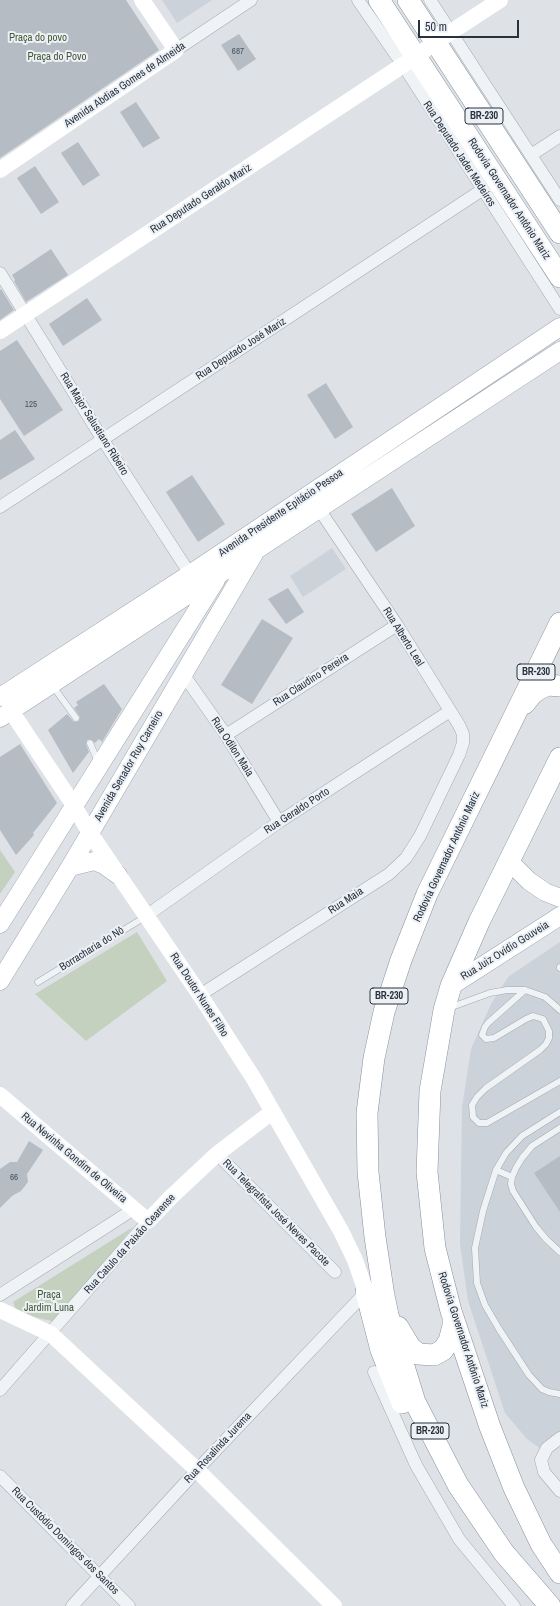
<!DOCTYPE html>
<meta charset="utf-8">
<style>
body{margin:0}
#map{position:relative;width:560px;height:1606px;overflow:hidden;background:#dee2e7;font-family:"Archivo Narrow",sans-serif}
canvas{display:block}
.scale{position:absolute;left:418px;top:20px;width:101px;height:18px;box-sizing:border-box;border:2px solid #27323e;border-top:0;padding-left:5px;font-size:12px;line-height:14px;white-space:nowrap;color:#27323e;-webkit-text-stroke:3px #edf1f5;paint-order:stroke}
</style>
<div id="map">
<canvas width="560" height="1606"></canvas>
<div class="scale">50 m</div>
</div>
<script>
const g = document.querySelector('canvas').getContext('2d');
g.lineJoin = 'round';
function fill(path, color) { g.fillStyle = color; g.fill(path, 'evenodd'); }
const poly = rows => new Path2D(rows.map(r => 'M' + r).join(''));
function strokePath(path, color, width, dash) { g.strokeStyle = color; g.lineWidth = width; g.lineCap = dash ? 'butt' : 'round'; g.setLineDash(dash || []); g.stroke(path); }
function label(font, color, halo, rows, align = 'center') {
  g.font = font + ' "Archivo Narrow",sans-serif'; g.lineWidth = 4; g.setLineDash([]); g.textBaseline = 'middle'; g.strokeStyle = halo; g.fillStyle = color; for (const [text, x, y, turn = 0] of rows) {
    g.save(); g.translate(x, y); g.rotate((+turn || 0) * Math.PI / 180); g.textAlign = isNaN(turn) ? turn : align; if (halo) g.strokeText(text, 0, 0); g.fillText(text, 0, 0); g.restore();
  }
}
const built = poly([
 [162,0,212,0,177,23],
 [332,548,346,569,303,597,290,576],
 [560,942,560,1443,541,1449,527,1439,505,1413,468,1301,460,1244,462,1107,471,1049,491,1004,508,977]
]);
const green = poly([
 [0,850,15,872,0,894],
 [137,932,167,981,86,1041,35,994],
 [133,1227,56,1322,17,1313,13,1302]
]);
const building = poly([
 [0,0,126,0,159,50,0,158],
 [239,34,256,59,238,71,221,45],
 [136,102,160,138,143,148,120,112],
 [78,142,100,175,83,186,61,153],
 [35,166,59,202,41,214,17,178],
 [51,249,68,275,26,302,14,281,15,280,12,275],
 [1,289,14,310,0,320,0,290],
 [87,298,102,320,63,346,49,324],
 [17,340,63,410,24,436,0,399,0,351],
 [326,383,353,427,335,439,307,395],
 [15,430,35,459,0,480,0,440],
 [192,475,225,524,198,542,166,492],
 [392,488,415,526,376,552,351,514],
 [288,588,304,612,286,624,268,599],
 [262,619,293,638,252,704,221,685],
 [104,684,122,709,102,742,99,739,95,743,91,739,87,740,86,744,89,752,73,773,48,730,67,714,74,722,79,721,80,717,74,708,78,705,76,702],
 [20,744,57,803,33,833,34,835,16,855,0,830,0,757],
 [29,1141,43,1150,27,1174,28,1182,21,1191,12,1196,0,1208,0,1169,10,1162,17,1162],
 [560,1156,560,1212,534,1173]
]);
const lane = poly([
 [52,685,76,718],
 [90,743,98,762],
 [560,967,560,968],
 [38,982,145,917],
 [525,990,488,1023,485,1027,482,1035,486,1039,494,1038,526,1019,533,1016,543,1019,549,1031,549,1038,546,1044,540,1050,486,1088,477,1097,472,1105,473,1117,479,1123,487,1123,560,1081],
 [449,1008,490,993,507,990,525,990,545,997,560,1010],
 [560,1112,522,1136,506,1153,496,1170,483,1211,475,1248,477,1283,485,1305,499,1329,529,1375,542,1389,549,1392,560,1394],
 [560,1128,532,1146,522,1158,516,1168,512,1177,511,1184,513,1191,536,1227,546,1239,560,1252],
 [496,1170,512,1177]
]);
const street = poly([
 [358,0,403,65,560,309],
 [430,0,560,200],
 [176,50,251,0],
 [531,155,560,136],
 [0,273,103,440,190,574],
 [0,507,482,190],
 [183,674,226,735,279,822],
 [226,735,397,625],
 [146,916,279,822,450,711],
 [200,995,389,874,406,858,420,836,459,755,463,743,463,734,459,725,397,625,319,509],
 [217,1154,335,1272],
 [0,1295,134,1209],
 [374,1372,416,1465,459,1539,514,1606],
 [0,1390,148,1221],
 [560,1438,547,1448,541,1460,544,1472,560,1491],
 [0,1476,129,1606],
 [72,1606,197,1470,366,1292]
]);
const secondary = poly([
 [451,32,500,0],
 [0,170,176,50,142,0],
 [0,331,403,65],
 [11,711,71,801,90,833,200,995,254,1079,341,1231,355,1260,366,1292],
 [0,1095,148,1221,171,1197,217,1154,272,1112],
 [0,1310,51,1334,197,1470,334,1606]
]);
const primary = poly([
 [0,697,190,574,560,327],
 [0,718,560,351],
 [509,861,529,881,545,892,560,898],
 [70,867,94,861,104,865,118,875],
 [0,924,216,580],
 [0,981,70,867,254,554],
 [451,986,560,916]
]);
const highway = poly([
 [379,0,560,277],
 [408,0,560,233],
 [524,704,533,693,541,688,548,685,560,686],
 [560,758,479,922,451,986,444,1010,430,1091,427,1172,435,1248,451,1311,490,1427,514,1488,541,1544,560,1573],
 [366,1292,381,1350,402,1403],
 [398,1327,410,1347,418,1354,434,1355,443,1350,449,1341,453,1326,453,1318],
 [550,1606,504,1553,458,1485,415,1402,388,1315,384,1296,375,1237,368,1172,367,1113,374,1058,384,1012,401,960,427,894,560,623]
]);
const secondaryBridge = poly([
 [403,65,451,32]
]);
const numberNames = [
 ["687",238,52],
 ["125",31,405],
 ["66",14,1178]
];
const shields = [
 [484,116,38],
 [536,672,38],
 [389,996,38],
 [430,1431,38]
];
const shieldNames = [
 ["BR-230",484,116],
 ["BR-230",536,672],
 ["BR-230",389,996],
 ["BR-230",430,1431]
];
const parkNames = [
 ["Praça do povo",38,38],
 ["Praça do Povo",57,57],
 ["Praça",49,1295],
 ["Jardim Luna",49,1308]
];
const streetNames = [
 ["Avenida Abdias Gomes de Almeida",125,85,-34],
 ["Rua Deputado Jader Medeiros",459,154,57],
 ["Rua Deputado Geraldo Mariz",201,199,-33],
 ["Rodovia Governador Antônio Mariz",509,199,57],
 ["Rua Deputado José Mariz",241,349,-33],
 ["Rua Major Salustiano Ribeiro",94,424,58],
 ["Avenida Presidente Epitácio Pessoa",281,513,-34],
 ["Rua Alberto Leal",403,637,58],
 ["Rua Claudino Pereira",311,680,-33],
 ["Rua Odilon Maia",232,747,57],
 ["Avenida Senador Ruy Carneiro",129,766,-60],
 ["Rua Geraldo Porto",297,811,-33],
 ["Rodovia Governador Antônio Mariz",447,857,-65],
 ["Rua Maia",346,901,-33],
 ["Borracharia do Nô",92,949,-32],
 ["Rua Juiz Ovídio Gouveia",505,951,-32],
 ["Rua Doutor Nunes Filho",199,995,57],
 ["Rua Nevinha Gondim de Oliveira",74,1158,40],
 ["Rua Telegrafista José Neves Pacote",276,1213,45],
 ["Rua Catulo da Paixão Cearense",130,1244,-48],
 ["Rodovia Governador Antônio Mariz",463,1340,72],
 ["Rua Rosalinda Jurema",218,1448,-47],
 ["Rua Custódio Domingos dos Santos",65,1541,45]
];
fill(built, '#ccd2d9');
fill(green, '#c5d1bf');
fill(building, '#b5bcc4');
strokePath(lane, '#a3aab1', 7);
strokePath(street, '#a3aab1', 13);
strokePath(primary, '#9da8b3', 19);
strokePath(highway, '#85919e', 22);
strokePath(lane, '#f0f3f6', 6);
strokePath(street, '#f0f3f6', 12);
strokePath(secondary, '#fff', 16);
strokePath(primary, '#fff', 18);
strokePath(highway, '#fff', 21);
strokePath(secondaryBridge, '#fff', 16);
label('9px', '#4a5460', null, numberNames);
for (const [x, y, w] of shields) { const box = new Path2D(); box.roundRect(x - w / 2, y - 8, w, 16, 3); g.fillStyle = '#edf1f5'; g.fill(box); strokePath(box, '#27323e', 1); }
label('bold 10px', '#27323e', null, shieldNames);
label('11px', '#3f5935', '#edf1f5', parkNames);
label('11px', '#27323e', '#edf1f5', streetNames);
</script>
